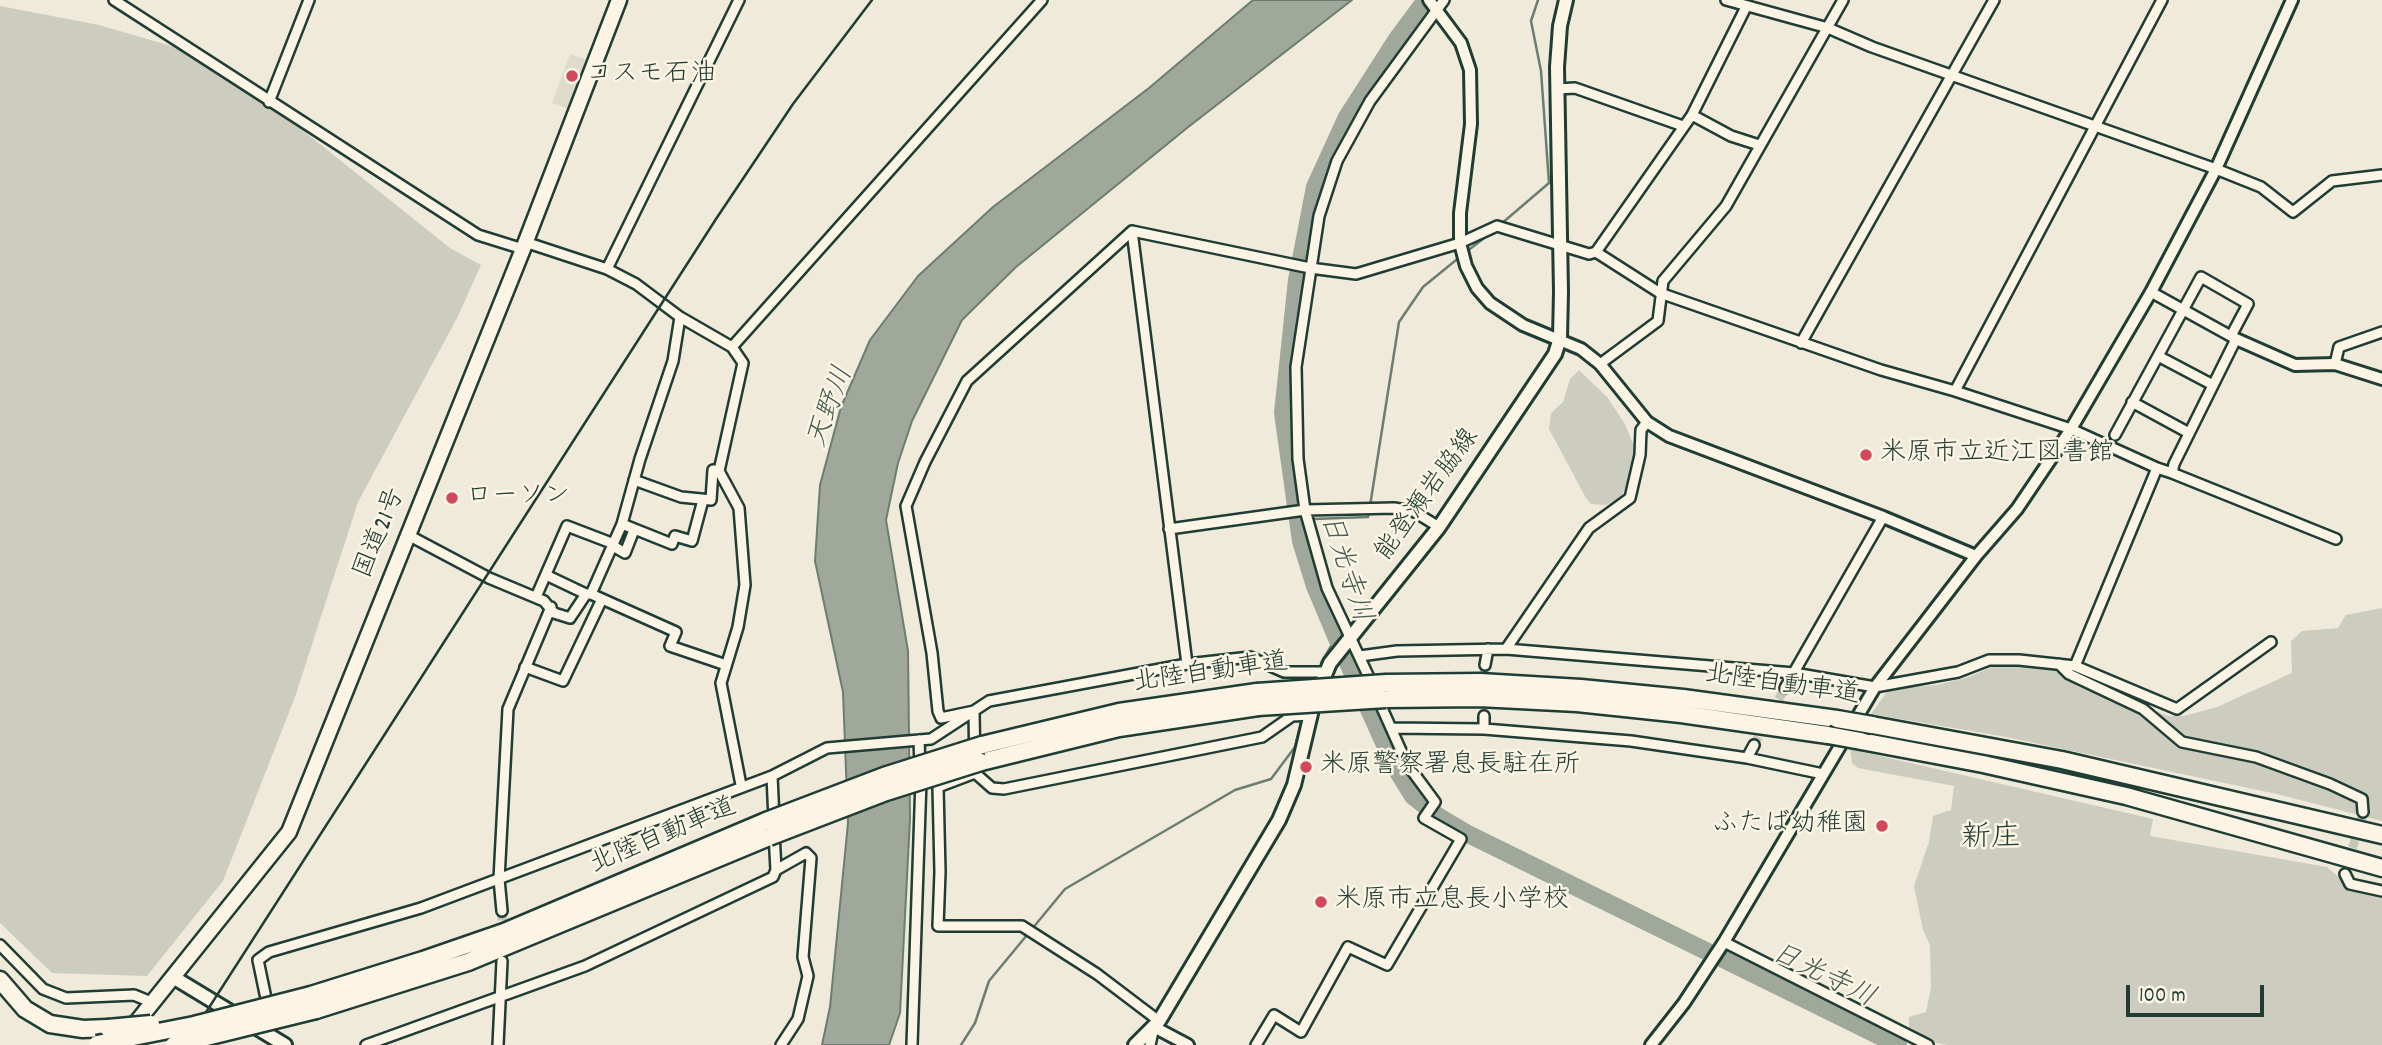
<!DOCTYPE html>
<meta charset="utf-8">
<style>
body{margin:0}
#map{position:relative;width:2382px;height:1045px;overflow:hidden;background:#efeada;font-family:Dekko,sans-serif}
canvas{display:block}
.scale{position:absolute;left:2126px;top:985px;width:138px;height:32px;box-sizing:border-box;border:4px solid #1f3d34;border-top:0;padding-left:9px;font-size:21px;line-height:24px;white-space:nowrap;color:#1f3d34;-webkit-text-stroke:5px #fcf5e5;paint-order:stroke}
</style>
<div id="map">
<canvas width="2382" height="1045"></canvas>
<div class="scale">100 m</div>
</div>
<script>
const g = document.querySelector('canvas').getContext('2d');
g.lineJoin = 'round';
function fill(path, color) { g.fillStyle = color; g.fill(path, 'evenodd'); }
const poly = rows => new Path2D(rows.map(r => 'M' + r).join(''));
function strokePath(path, color, width, dash) { g.strokeStyle = color; g.lineWidth = width; g.lineCap = dash ? 'butt' : 'round'; g.setLineDash(dash || []); g.stroke(path); }
function label(font, color, halo, rows, align = 'center') {
  g.font = font + ' Dekko,"Klee One",sans-serif'; g.lineWidth = 5; g.setLineDash([]); g.textBaseline = 'middle'; g.strokeStyle = halo; g.fillStyle = color; for (const [text, x, y, turn = 0] of rows) {
    g.save(); g.translate(x, y); g.rotate((+turn || 0) * Math.PI / 180); g.textAlign = isNaN(turn) ? turn : align; if (halo) g.strokeText(text, 0, 0); g.fillText(text, 0, 0); g.restore();
  }
}
const built = poly([
 [570,54,587,60,569,109,552,103]
]);
const green = poly([
 [0,6,99,25,192,52,232,74,450,248,481,265,457,318,358,502,295,697,223,881,147,976,52,973,0,923],
 [1579,370,1607,397,1625,424,1634,446,1632,478,1619,499,1606,505,1591,504,1586,498,1549,429,1551,413,1563,402,1570,379],
 [2382,608,2382,821,2277,794,2001,736,1871,714,1889,689,1937,685,1969,677,2000,663,2052,666,2077,686,2093,692,2124,698,2168,716,2184,716,2217,707,2292,673,2291,641,2302,631,2338,628,2346,615],
 [1850,749,2153,819,2150,836,2327,867,2350,887,2382,894,2382,1045,1947,1045,1932,1042,1909,1030,1909,1017,1926,1012,1931,988,1930,945,1923,930,1914,886,1929,842,1933,816,1951,810,1954,786,1858,768,1852,763]
]);
const water = poly([
 [1253,0,1352,0,1187,128,1016,267,962,320,912,421,898,463,886,520,908,651,910,819,900,1013,889,1045,822,1045,830,1007,848,823,843,692,815,561,820,485,841,407,870,340,918,276,993,207,1149,88,1253,0]
]);
const stream = poly([
 [1501,224,1549,183,1541,71,1531,21,1538,0],
 [1466,252,1488,235],
 [1370,506,1399,322,1423,287,1461,256],
 [1315,529,1313,519,1368,517,1369,512],
 [1329,579,1334,593],
 [1338,602,1347,621],
 [1321,663,1343,626],
 [961,1045,975,1023,989,981,1065,889,1235,790,1271,779,1295,747,1302,718]
]);
const river = poly([
 [1426,0,1397,39,1347,117,1315,187,1297,280,1283,413,1301,541,1315,586,1336,636,1395,767,1413,796,1439,817,1466,833,1708,952],
 [1723,959,1898,1045]
]);
const minorTunnel = poly([
 [1772,711,1785,688],
 [1484,716,1485,665],
 [1754,745,1766,723],
 [2345,874,2363,812],
 [502,961,502,911]
]);
const minor = poly([
 [114,0,478,235,523,249],
 [1726,0,1828,28,1872,47,2216,169,2261,187,2293,212,2332,181,2382,175],
 [1557,89,1575,88,1683,126],
 [269,102,309,0],
 [1692,115,1746,7],
 [1132,231,1187,664],
 [525,242,607,269,636,284,680,317,732,347,743,363,719,471,739,508,745,585,738,627,721,683,741,785],
 [1596,252,1660,293,1881,370,1955,391],
 [607,269,739,0],
 [2151,292,2236,339,2174,464,2172,473,2157,468],
 [1801,343,1994,0],
 [732,347,1042,0],
 [2158,356,2213,385],
 [1600,364,1658,321,1663,281,1726,206,1843,0],
 [2335,364,2339,347,2382,332],
 [2132,402,2189,433],
 [2115,435,2201,277,2248,304,2231,336],
 [2172,473,2336,539],
 [634,480,681,497,711,500,713,470,719,471],
 [622,524,672,544,675,536,692,541,703,500],
 [1169,529,1305,510,1394,508,1413,511,1439,527],
 [408,535,489,578,544,601,554,613,570,618,586,594,591,594,622,524,640,459,673,361,680,317],
 [613,546,625,553,634,530],
 [546,575,586,594],
 [591,594,676,632,670,646,726,665],
 [536,597,567,526,614,544],
 [1506,649,1589,528,1630,498,1640,455,1641,430,1647,422],
 [1360,656,1397,651,1506,649,1794,673,1875,687,1958,672,1989,660,2019,660,2075,666,2177,709,2271,642],
 [2059,664,2069,674,2143,709,2182,742,2256,757,2330,784,2362,799,2363,812],
 [1485,665,1488,649],
 [2075,666,2157,468,2071,429,1955,391,2162,0],
 [525,667,563,681,602,599],
 [1373,686,1327,588,1305,510,1298,459,1296,367,1319,216,1337,161,1370,101,1444,0],
 [1785,688,1883,517],
 [1311,715,1292,716,1262,737,1004,789,992,788,975,773,974,711,941,718,938,711,932,653,906,506,925,462,967,381,1132,231,1310,268,1356,274,1460,243,1497,226,1589,254,1596,252,1692,115,1731,136,1759,145],
 [1391,728,1484,729,1631,741,1747,758,1823,774],
 [1484,729,1484,716],
 [919,740,920,766],
 [1747,758,1754,745],
 [975,773,938,787,940,872,938,926,1022,926,1097,974,1159,1021],
 [774,819,772,776,827,748,931,739,989,701,1187,664,1250,657,1284,672,1324,672],
 [774,833,776,870,806,853,811,858,803,957,808,976,798,1019,781,1045],
 [2345,874,2350,884,2382,891],
 [502,911,499,879,508,709,551,607],
 [1724,942,1928,1045],
 [0,945,43,989,66,998,134,995,151,1002],
 [268,1008,258,960,269,952,421,908,772,776],
 [366,1045,585,966,773,877,776,870],
 [498,1045,502,961],
 [912,1045,921,780],
 [1150,1045,1154,1027],
 [1256,1045,1274,1015,1301,1032,1348,947,1387,965,1461,839,1424,818,1435,802,1407,764,1378,699]
]);
const tertiary = poly([
 [1429,0,1461,43,1470,70,1471,124,1460,213,1460,243,1466,266,1477,288,1490,303,1523,325,1581,349,1600,364,1647,422,1669,436,1883,517,1976,556],
 [2236,339,2295,365,2335,364,2382,379],
 [1154,1027,1188,1045],
 [1651,1045,1684,1003,1724,942,1875,687,1976,556,2017,509,2071,429,2151,292,2216,169,2292,0]
]);
const secondary = poly([
 [173,977,285,1045],
 [1135,1045,1159,1021,1279,820,1294,785,1314,701,1330,663,1439,527,1555,354,1560,338,1561,292,1557,67,1560,26,1566,0]
]);
const trunk = poly([
 [128,1033,289,832,523,249,619,0]
]);
const motorway = poly([
 [1386,683,1480,682,1581,688,1683,698,1837,719],
 [1386,699,1479,698,1577,703,1681,714,1828,735],
 [1872,725,2062,760,2382,835],
 [1861,741,1983,764,2126,796,2382,868],
 [982,745,1119,712,1257,692],
 [981,762,1119,728,1258,707],
 [0,980,25,1009,50,1024,83,1029,108,1028],
 [311,995,423,960,504,932,766,821],
 [316,1010,468,962,769,837]
]);
const rail = poly([
 [185,1045,716,219,793,104,872,0]
]);
const motorwayBridge = poly([
 [1257,692,1386,683],
 [1258,707,1386,699],
 [1837,719,1872,725],
 [1828,735,1861,741],
 [766,821,884,776,982,745],
 [769,837,886,792,981,762],
 [108,1028,151,1024],
 [97,1044,194,1025,311,995],
 [174,1045,316,1010]
]);
const markers = [
 [572,76,7,"#d1495b"],
 [1866,455,7,"#d1495b"],
 [452,498,7,"#d1495b"],
 [1306,767,7,"#d1495b"],
 [1882,826,7,"#d1495b"],
 [1321,902,7,"#d1495b"]
];
const poiNames = [
 ["コスモ石油",586,76],
 ["米原市立近江図書館",1880,455],
 ["ローソン",466,498],
 ["米原警察署息長駐在所",1320,767],
 ["ふたば幼稚園",1868,826,"right"],
 ["米原市立息長小学校",1335,902]
];
const streetNames = [
 ["能登瀬岩脇線",1429,496,-54],
 ["国道21号",382,534,-68],
 ["北陸自動車道",1211,675,-8],
 ["北陸自動車道",1782,687,8],
 ["北陸自動車道",664,838,-23]
];
const waterNames = [
 ["天野川",833,408,-70],
 ["日光寺川",1343,569,72],
 ["日光寺川",1822,978,26]
];
const quarterNames = [
 ["新庄",1991,841]
];
fill(built, '#dedbcc');
fill(green, '#cccdbf');
fill(water, '#9fa89a');
strokePath(water, '#6c7d71', 2);
strokePath(stream, '#6c7d71', 2.5);
strokePath(river, '#9fa89a', 18);
strokePath(minorTunnel, '#c5c7b9', 9, [9, 4.5]);
strokePath(minor, '#1f3d34', 14);
strokePath(tertiary, '#1f3d34', 16);
strokePath(secondary, '#1f3d34', 18);
strokePath(trunk, '#1f3d34', 19);
strokePath(motorway, '#1f3d34', 21);
strokePath(minor, '#fcf5e5', 9);
strokePath(tertiary, '#fcf5e5', 10);
strokePath(secondary, '#fcf5e5', 12);
strokePath(trunk, '#fcf5e5', 14);
strokePath(motorway, '#fcf5e5', 16);
strokePath(rail, '#1f3d34', 2.5);
strokePath(motorwayBridge, '#1f3d34', 21, []);
strokePath(motorwayBridge, '#fcf5e5', 16);
for (const [x, y, r, color] of markers) { const dot = new Path2D(); dot.arc(x, y, r, 0, 2 * Math.PI); g.fillStyle = color; g.fill(dot); strokePath(dot, '#fcf5e5', 2.5); }
label('26px', '#1f3d34', '#fcf5e5', poiNames, 'left');
label('26px', '#1f3d34', '#fcf5e5', streetNames);
label('italic 28px', '#455d53', '#fcf5e5', waterNames);
label('30px', '#1f3d34', '#fcf5e5', quarterNames);
</script>
